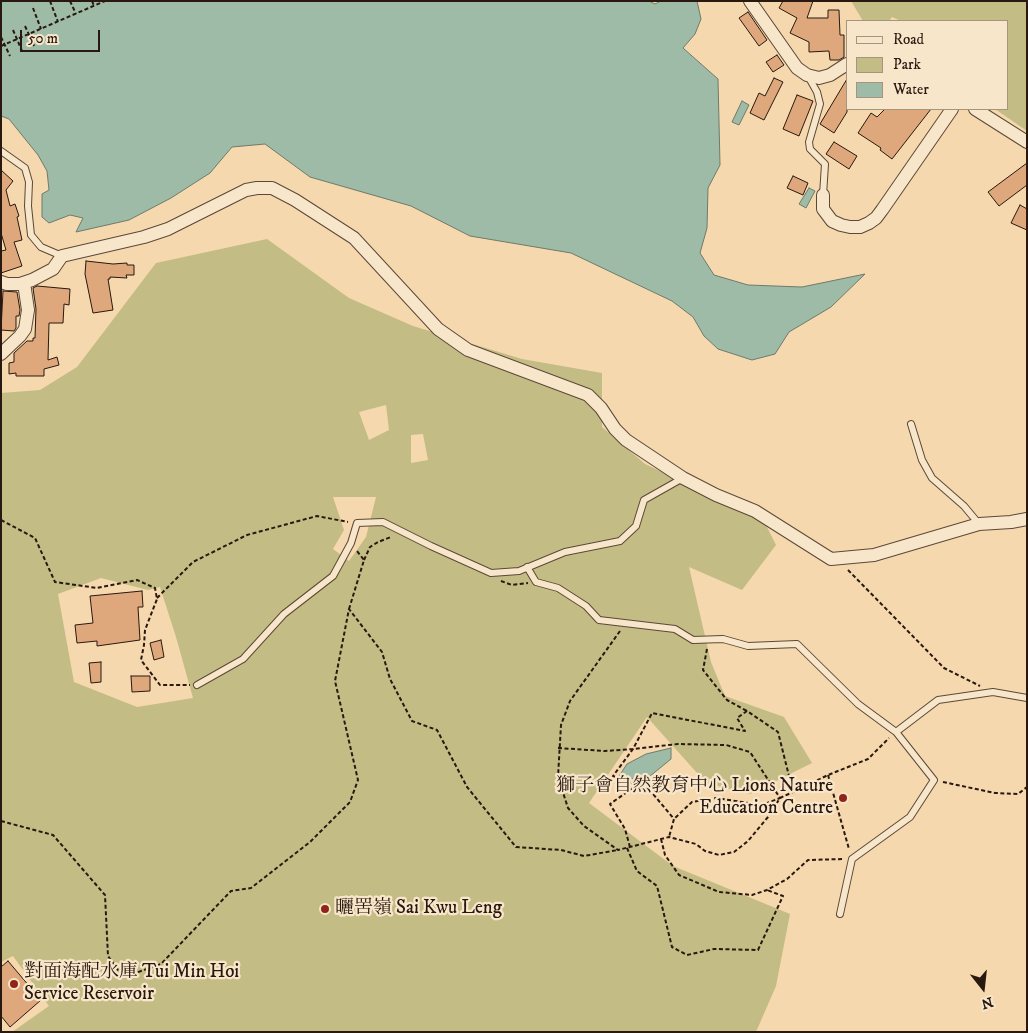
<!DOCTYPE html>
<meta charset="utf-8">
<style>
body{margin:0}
#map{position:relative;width:1028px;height:1033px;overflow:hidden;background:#f5d8ae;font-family:"IM FELL DW Pica",serif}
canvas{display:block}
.frame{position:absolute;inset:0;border:2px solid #281810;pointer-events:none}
.legend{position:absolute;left:846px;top:20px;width:162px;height:90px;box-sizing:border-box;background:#f8e6ca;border:1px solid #a59480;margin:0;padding:6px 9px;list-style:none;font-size:15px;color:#281810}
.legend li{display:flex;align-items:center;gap:10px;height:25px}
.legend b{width:25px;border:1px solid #a59480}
.north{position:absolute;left:958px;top:963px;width:50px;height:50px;-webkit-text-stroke:4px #f8e6ca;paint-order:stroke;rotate:164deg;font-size:14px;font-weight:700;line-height:20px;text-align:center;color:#281810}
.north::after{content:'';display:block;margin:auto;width:18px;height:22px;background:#281810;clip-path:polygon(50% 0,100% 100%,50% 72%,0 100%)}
.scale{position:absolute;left:20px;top:30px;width:80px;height:22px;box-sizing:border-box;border:2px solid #281810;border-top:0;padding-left:6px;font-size:15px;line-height:18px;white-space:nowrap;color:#281810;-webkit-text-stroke:4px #f8e6ca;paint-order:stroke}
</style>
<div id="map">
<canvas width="1028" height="1033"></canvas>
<div class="frame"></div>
<ul class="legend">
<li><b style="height:6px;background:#f8e6ca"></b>Road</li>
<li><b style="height:14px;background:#c4bc85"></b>Park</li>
<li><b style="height:14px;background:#9dbba6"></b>Water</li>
</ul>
<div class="north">N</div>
<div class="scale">50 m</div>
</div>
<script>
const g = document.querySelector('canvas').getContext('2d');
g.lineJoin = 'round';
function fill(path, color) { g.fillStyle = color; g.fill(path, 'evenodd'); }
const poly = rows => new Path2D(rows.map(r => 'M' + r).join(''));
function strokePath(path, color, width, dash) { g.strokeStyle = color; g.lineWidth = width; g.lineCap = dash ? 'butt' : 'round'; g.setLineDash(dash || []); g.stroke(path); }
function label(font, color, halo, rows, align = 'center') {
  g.font = font + ' "IM FELL DW Pica","Noto Serif TC",serif'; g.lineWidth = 4.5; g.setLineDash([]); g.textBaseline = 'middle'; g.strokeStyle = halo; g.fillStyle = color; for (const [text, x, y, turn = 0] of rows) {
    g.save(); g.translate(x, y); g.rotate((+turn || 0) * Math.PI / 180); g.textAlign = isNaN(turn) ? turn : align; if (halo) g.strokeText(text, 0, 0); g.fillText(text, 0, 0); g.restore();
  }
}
const green = poly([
 [851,1,1027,1,1027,131,995,109,1007,109,1007,21,901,21,892,17,889,21,863,21],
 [267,239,349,298,413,326,522,359,602,373,602,427,645,464,763,519,776,545,742,590,689,567,711,662,725,696,784,717,812,763,750,794,706,783,647,717,589,803,673,866,790,914,776,986,756,1032,12,1032,49,1006,13,956,1,962,1,393,40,390,77,367,156,263],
 [386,405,389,430,369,440,359,412],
 [423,434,428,460,411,463,411,435],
 [333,497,376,497,366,537,349,561,333,549,344,530],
 [101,578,148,590,160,587,176,637,193,698,137,707,74,682,58,594]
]);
const water = poly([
 [1,1,649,1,655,4,661,1,697,1,701,19,695,34,683,48,718,79,720,165,708,188,707,228,700,253,714,275,748,285,802,287,865,274,831,307,789,332,775,354,752,360,718,349,704,336,693,317,672,301,571,253,470,236,411,206,310,177,265,144,232,147,210,173,171,198,129,220,76,232,83,218,70,215,49,223,42,217,42,194,49,190,47,171,38,155,9,119,1,116,1,1],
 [742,101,749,105,739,125,732,122,742,101],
 [809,188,815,191,806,208,799,204,809,188],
 [671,748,671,759,644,781,619,776,627,764,646,754,671,748]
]);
const building = poly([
 [783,1,813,1,807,18,828,18,828,10,839,10,840,35,844,35,844,57,839,60,830,60,829,51,809,52,809,42,790,33,797,18,779,8,783,1],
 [748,12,767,40,759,46,739,18,748,12],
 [777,55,784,65,773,72,766,62,777,55],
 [774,78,783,82,764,120,750,113,759,93,765,96,774,78],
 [847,79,847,112,834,133,820,124,847,79],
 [797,95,813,101,799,136,783,129,797,95],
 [885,109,931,109,892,159,880,150,881,148,858,133,871,113,877,117,885,109],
 [834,142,857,156,849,169,826,154,834,142],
 [1027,163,1027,185,999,206,988,192,1027,163],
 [1,170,13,181,6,190,10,206,15,204,19,216,17,217,22,240,14,242,22,266,1,273,1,251,6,250,1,233,1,170],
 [793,176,808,183,803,195,787,188,793,176],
 [1020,205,1027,209,1027,230,1011,223,1020,205],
 [86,261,113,264,127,263,127,265,134,265,134,275,126,275,127,278,110,277,110,279,108,279,113,310,93,313,85,274,86,261],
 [37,286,70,289,69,305,64,304,63,323,49,323,48,360,57,357,59,365,44,369,44,376,16,376,16,373,9,374,9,363,14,362,14,353,27,341,33,341,33,338,35,338,36,309,33,288,37,286],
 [3,291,17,292,20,310,19,316,16,316,16,328,14,331,1,330,3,291],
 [142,591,143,607,138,607,140,640,97,646,97,641,77,643,75,625,93,623,90,596,142,591],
 [161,640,164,657,154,660,150,643,161,640],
 [101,662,101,682,91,683,89,663,101,662],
 [131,676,150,676,150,691,132,692,131,676],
 [8,961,41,1000,10,1027,1,1016,1,967,8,961]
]);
const path = poly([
 [50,1,58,22],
 [70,1,76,14],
 [92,1,94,6],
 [33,8,41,29],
 [25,26,34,46],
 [13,30,22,51],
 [1,37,10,56],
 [1,46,105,1],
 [1,520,35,538,55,582,97,588,137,580,155,588,157,599,145,630,144,645,141,660,160,685,190,685],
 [364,560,370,547,378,542,391,537],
 [848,570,944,668,980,686],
 [501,581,512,585,528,583],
 [157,598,193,562,247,535,317,516,348,522],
 [349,609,364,560,357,551],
 [620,631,570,701,561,725,558,777,568,808,584,826,618,850,669,837,696,844,705,851,719,855,734,852,748,841,768,817,780,798,793,792],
 [707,649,703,670,727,700,747,711],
 [558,748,605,751,633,749,678,744,726,745,750,752,780,798,762,805,716,798,692,802,674,819],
 [828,775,849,849],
 [943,782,995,793,1018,794,1027,787],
 [637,785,648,788,674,819,669,837],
 [1,821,53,835,105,895,108,956,118,970,127,976,161,964,231,891,251,888,310,842,350,802,358,780,335,681,349,609,382,652,390,679,412,721,437,730,467,787,516,847,561,850,584,856,618,850],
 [1027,821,1027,831],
 [661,839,665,855,679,875,719,892,752,895,767,890,787,879,808,860,844,859],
 [630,847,625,829,610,804,637,785,613,776,633,749,652,713,745,731,737,718,747,711,778,732,793,792,828,775,868,759,889,738],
 [627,848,637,871,657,886,672,947,687,955,714,949,758,950,783,896,767,890]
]);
const service = poly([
 [808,76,817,92,820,104,809,142,810,149,825,164,823,195],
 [1,151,25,168,29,182,28,206,31,235,41,247,62,256],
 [911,424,922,460,932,478,964,506,979,524],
 [527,567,536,582,558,588,586,606,599,620,675,629,693,640,723,639,748,646,797,644,858,704,896,732],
 [197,685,243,659,284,614,333,576,351,543,357,523,383,522,431,546,491,573,519,571,565,552,620,541,636,526,644,500,683,478],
 [840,914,852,859,910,817,934,780,896,732,938,700,993,692,1027,698]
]);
const minor = poly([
 [750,1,797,68,807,75,819,78,830,75,847,64],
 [975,109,1027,142],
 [823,195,823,209,832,221,841,225,850,227,860,227,869,223,876,218,882,210,952,109],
 [1,282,7,284,20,284,32,280,53,269,62,256,144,237,168,229,246,190,257,188,272,188,295,200,354,238,438,329,468,350,588,395,601,408,615,429,626,440,683,478,716,495,755,511,831,559,874,555,979,524,1011,522,1027,519],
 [1,354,20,336,25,329,28,310,24,283]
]);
const markers = [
 [843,798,5,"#8f2418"],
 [325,909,5,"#8f2418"],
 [14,984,5,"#8f2418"]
];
const poiNames = [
 ["獅子會自然教育中心 Lions Nature",833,787,"right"],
 ["Education Centre",833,809,"right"],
 ["曬罟嶺 Sai Kwu Leng",335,909],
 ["對面海配水庫 Tui Min Hoi",24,973],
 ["Service Reservoir",24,995]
];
fill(green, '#c4bc85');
fill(water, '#9dbba6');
strokePath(water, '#6e7a6a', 1);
fill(building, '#dea87c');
strokePath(building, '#281810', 1);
strokePath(service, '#5b4838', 8);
strokePath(minor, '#5b4838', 14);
strokePath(path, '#281810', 2, [4, 2.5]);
strokePath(service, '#f8e6ca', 6);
strokePath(minor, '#f8e6ca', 12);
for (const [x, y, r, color] of markers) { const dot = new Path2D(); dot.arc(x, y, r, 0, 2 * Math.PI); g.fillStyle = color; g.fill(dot); strokePath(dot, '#f8e6ca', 2); }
label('19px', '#281810', '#f8e6ca', poiNames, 'left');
</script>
